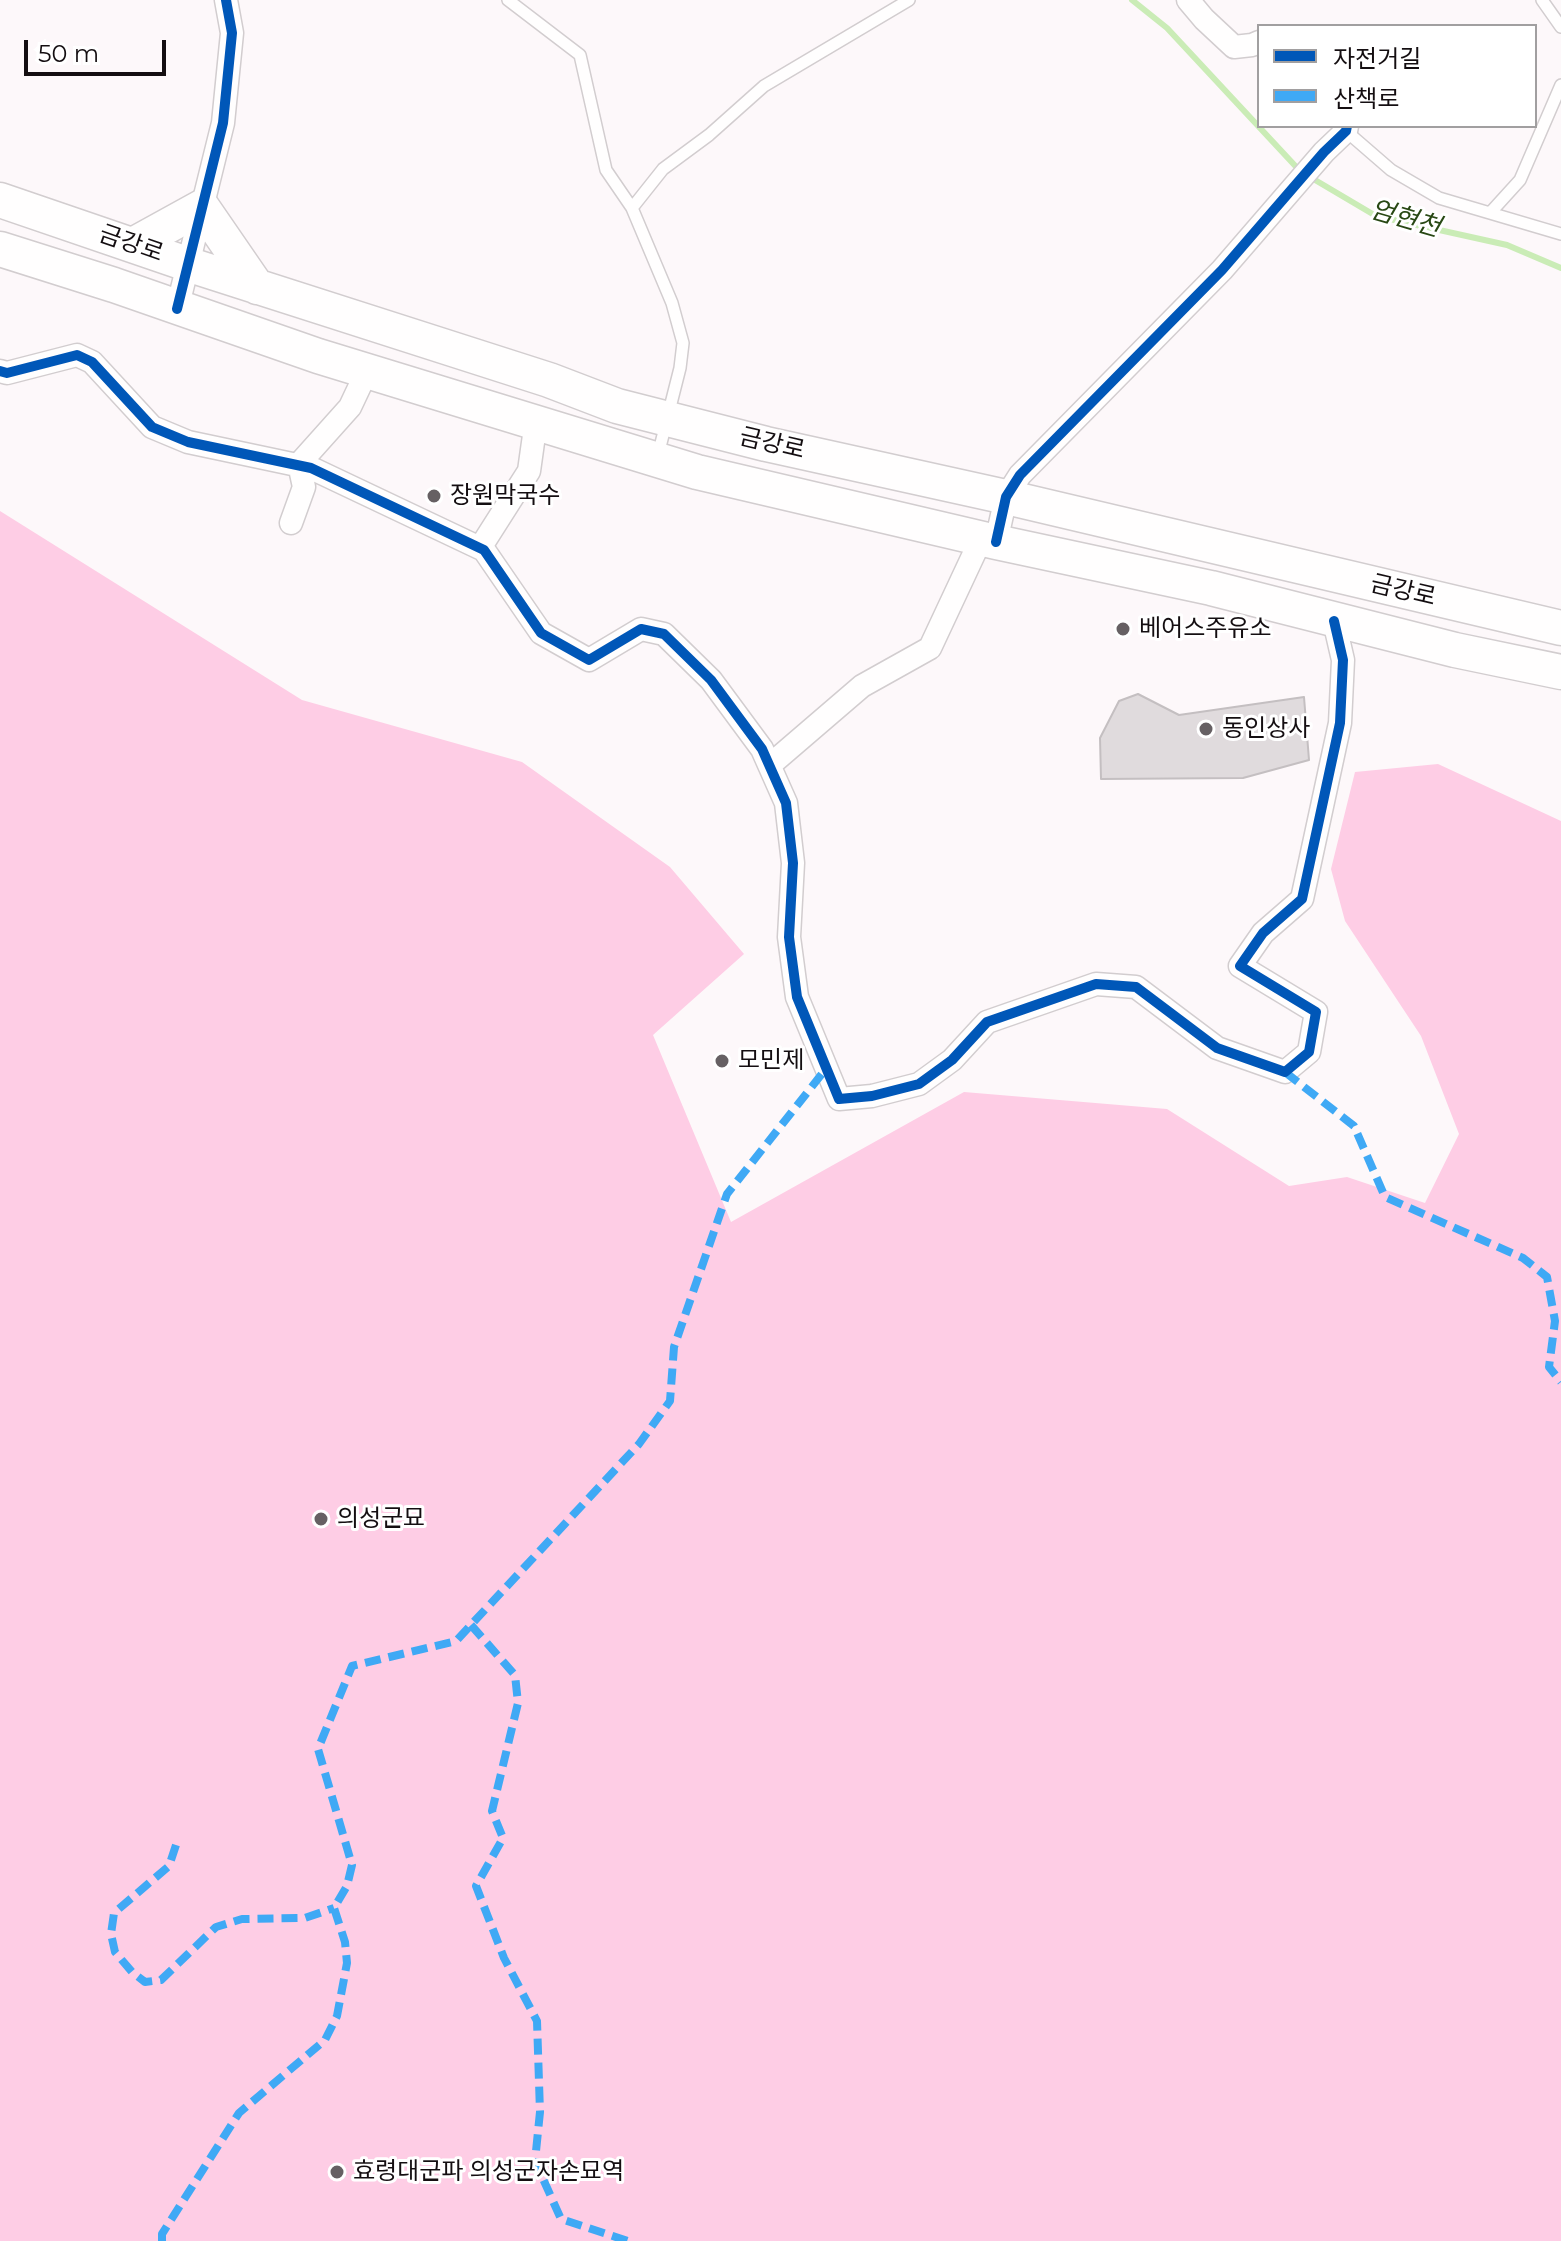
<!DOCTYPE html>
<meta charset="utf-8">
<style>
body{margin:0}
#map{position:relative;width:1561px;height:2241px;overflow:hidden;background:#fdf8fa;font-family:Montserrat,"Noto Sans KR",sans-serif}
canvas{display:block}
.legend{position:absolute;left:1257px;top:24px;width:280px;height:104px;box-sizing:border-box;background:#fff;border:2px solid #a19fa0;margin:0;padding:10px 14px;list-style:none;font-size:24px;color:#140e11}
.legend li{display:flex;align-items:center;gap:16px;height:40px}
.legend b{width:40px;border:2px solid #a19fa0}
.scale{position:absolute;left:24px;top:40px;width:142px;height:36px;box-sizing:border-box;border:4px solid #140e11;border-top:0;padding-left:10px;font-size:24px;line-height:28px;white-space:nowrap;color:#140e11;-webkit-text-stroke:6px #fff;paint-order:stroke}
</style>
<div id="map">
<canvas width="1561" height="2241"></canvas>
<ul class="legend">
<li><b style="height:10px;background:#0057b8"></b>자전거길</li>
<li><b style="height:10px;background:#3fa9f5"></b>산책로</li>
</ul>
<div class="scale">50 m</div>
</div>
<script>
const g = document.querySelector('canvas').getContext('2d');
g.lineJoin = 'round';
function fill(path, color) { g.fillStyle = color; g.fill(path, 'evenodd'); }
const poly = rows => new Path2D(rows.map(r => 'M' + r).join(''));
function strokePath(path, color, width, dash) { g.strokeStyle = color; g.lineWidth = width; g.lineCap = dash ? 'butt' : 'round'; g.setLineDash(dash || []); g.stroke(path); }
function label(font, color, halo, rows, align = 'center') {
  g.font = font + ' Montserrat,"Noto Sans KR",sans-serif'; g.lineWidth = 6; g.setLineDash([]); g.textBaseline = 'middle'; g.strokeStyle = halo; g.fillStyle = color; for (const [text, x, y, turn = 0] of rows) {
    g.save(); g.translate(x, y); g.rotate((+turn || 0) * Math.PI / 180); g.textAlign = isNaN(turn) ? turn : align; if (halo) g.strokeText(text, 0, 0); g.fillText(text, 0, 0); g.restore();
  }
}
const green = poly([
 [0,511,302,700,522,762,670,867,744,954,653,1035,731,1222,964,1092,1167,1109,1289,1186,1347,1177,1425,1203,1459,1134,1421,1036,1345,921,1331,869,1355,772,1438,764,1561,821,1561,2241,0,2241]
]);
const stream = poly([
 [1132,0,1167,28,1300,171],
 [1310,177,1376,216,1507,245,1561,268]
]);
const building = poly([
 [1138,694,1179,715,1304,697,1309,760,1243,778,1101,779,1100,738,1119,701,1138,694]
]);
const service = poly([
 [508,0,580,55,606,170,632,208,672,303,683,343,680,368,658,455],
 [1542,0,1561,27],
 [1346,131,1391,170,1439,198,1561,234],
 [632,208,663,169,709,135,764,86,909,0],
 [1490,213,1520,180,1561,85]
]);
const minor = poly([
 [1188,0,1204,19,1234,47,1252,45,1259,42],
 [177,309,223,123,232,33,226,0],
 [0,371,7,373,77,355,92,362,152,427,188,442,311,468,484,550,541,633,589,660,641,629,664,634,711,680,762,749,786,803,793,863,789,937,797,997,839,1099,872,1096,919,1084,952,1060,987,1022,1096,984,1136,987,1217,1048,1285,1072,1309,1052,1316,1012,1240,966,1263,933,1302,899,1340,723,1343,660,1334,621],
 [291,523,304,487,299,464,350,407,367,371],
 [996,542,1006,497,1020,475,1222,270,1324,152,1346,131,1347,126],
 [480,548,529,471,536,421],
 [770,765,862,686,930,648,981,539]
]);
const primary = poly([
 [0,200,190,265,549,380,617,406,766,444,1006,497,1561,628],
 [133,245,202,207,257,287],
 [0,249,114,285,318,356,697,472,996,542,1211,588,1455,650,1561,672]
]);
const quiet = poly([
 [1285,1072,1354,1126,1385,1197,1523,1258,1547,1277,1555,1321,1549,1367,1561,1382],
 [471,1625,515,1675,518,1703,492,1811,503,1838,476,1886,504,1958,537,2021,540,2112,535,2161,561,2219,628,2241],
 [176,1845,169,1866,114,1913,111,1934,115,1952,132,1972,145,1982,161,1980,216,1927,242,1919,305,1918,334,1908],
 [162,2241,162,2234,239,2113,325,2040,337,2016,347,1963,345,1942,334,1908,347,1886,352,1865,318,1749,352,1666,456,1641,639,1444,670,1401,674,1347,727,1194,825,1070]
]);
const cycleway = poly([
 [177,309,223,123,232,33,226,0],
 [0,371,7,373,77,355,92,362,152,427,188,442,311,468,484,550,541,633,589,660,641,629,664,634,711,680,762,749,786,803,793,863,789,937,797,997,839,1099,872,1096,919,1084,952,1060,987,1022,1096,984,1136,987,1217,1048,1285,1072,1309,1052,1316,1012,1240,966,1263,933,1302,899,1340,723,1343,660,1334,621],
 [996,542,1006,497,1020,475,1222,270,1324,152,1346,131,1347,126]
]);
const markers = [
 [434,496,8,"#666063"],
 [1123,629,8,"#666063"],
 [1206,729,8,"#666063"],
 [722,1061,8,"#666063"],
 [321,1519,8,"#666063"],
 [337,2172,8,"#666063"]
];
const streetNames = [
 ["금강로",131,244,19],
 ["금강로",772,444,13],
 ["금강로",1403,591,13]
];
const poiNames = [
 ["장원막국수",450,496],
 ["베어스주유소",1139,629],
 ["동인상사",1222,729],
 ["모민제",738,1061],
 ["의성군묘",337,1519],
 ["효령대군파 의성군자손묘역",353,2172]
];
const waterNames = [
 ["엄현천",1405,219,16]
];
fill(green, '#fecde5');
strokePath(stream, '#caecb6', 6);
fill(building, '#e0dbdd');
strokePath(building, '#c4bfc1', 2);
strokePath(service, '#d2cdcf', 14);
strokePath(minor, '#d2cdcf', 25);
strokePath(primary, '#d2cdcf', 37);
strokePath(service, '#fffefe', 11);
strokePath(minor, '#fffefe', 22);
strokePath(primary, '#fffefe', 34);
strokePath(quiet, '#3fa9f5', 8, [16, 8]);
strokePath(cycleway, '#0057b8', 10);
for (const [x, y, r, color] of markers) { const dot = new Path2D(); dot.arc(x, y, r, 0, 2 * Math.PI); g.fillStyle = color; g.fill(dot); strokePath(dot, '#fff', 3); }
label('24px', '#140e11', '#fff', streetNames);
label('24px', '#140e11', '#fff', poiNames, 'left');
label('italic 26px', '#284814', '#fff', waterNames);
</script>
